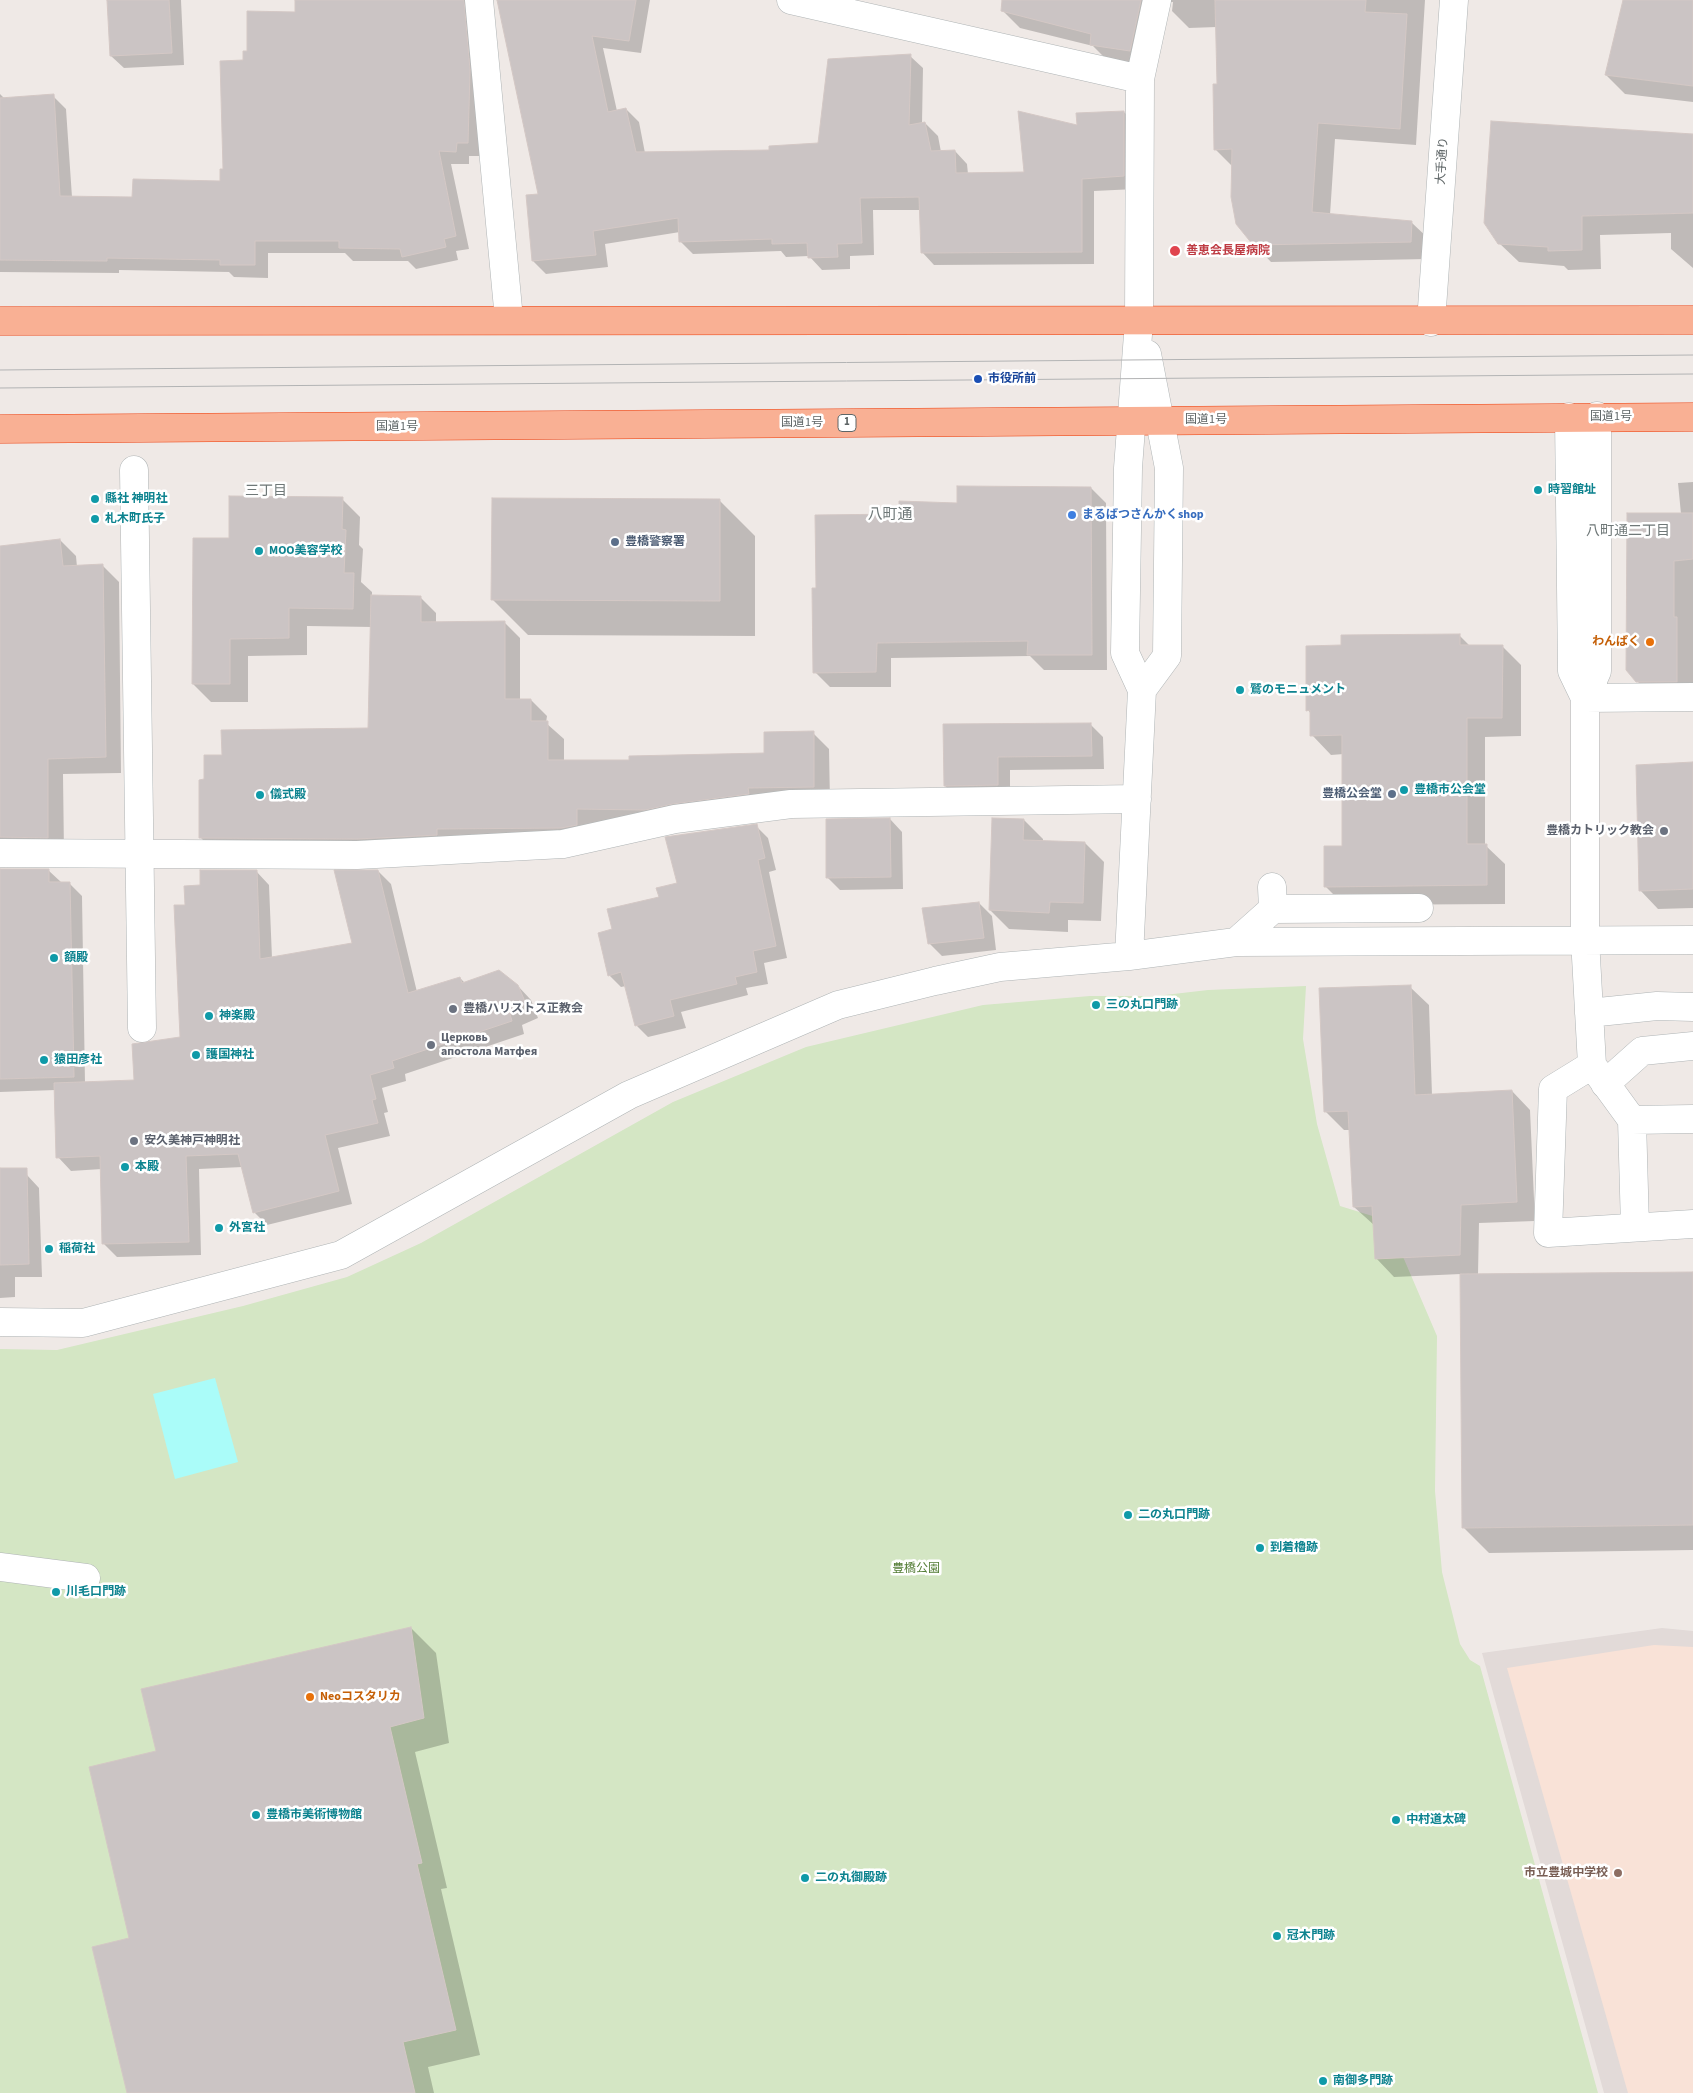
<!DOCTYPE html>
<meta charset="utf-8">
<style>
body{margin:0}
canvas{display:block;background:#efe9e6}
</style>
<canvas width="1693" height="2093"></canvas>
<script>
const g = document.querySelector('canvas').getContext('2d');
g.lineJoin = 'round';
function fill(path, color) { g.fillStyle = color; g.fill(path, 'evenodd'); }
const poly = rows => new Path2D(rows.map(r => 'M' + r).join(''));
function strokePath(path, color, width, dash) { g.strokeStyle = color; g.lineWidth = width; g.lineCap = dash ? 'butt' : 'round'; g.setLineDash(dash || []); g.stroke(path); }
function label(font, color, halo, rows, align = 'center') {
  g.font = font + ' "Source Sans 3","Noto Sans JP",sans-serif'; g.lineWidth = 5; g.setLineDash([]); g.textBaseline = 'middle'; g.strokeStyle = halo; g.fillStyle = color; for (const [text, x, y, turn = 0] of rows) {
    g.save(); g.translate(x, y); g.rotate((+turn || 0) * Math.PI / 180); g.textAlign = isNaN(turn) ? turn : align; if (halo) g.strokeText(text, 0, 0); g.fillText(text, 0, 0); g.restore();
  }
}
const education = poly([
 [1662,1628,1693,1631,1693,2093,1604,2093,1482,1653]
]);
const green = poly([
 [1306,986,1303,1039,1317,1124,1340,1206,1379,1218,1401,1252,1437,1336,1435,1491,1442,1572,1460,1644,1470,1660,1480,1666,1598,2093,0,2093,0,1349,57,1350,243,1306,347,1277,421,1243,673,1102,806,1047,983,1005,1090,996,1156,996,1208,990]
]);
const sand = poly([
 [1654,1645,1693,1647,1693,2093,1628,2093,1507,1668]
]);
const water = poly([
 [215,1378,238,1462,175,1479,153,1394]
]);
const shadow = poly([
 [108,0,181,0,184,65,124,68,111,56],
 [296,0,466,0,480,156,469,156,469,164,451,164,469,249,456,251,458,260,416,269,408,261,353,261,345,253,268,253,268,278,234,277,229,272,119,270,119,273,0,272,0,94,5,99,53,96,66,109,72,197,134,198,221,182,248,52,296,13],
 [498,0,650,0,641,53,603,48,617,111,626,109,639,122,645,153,771,151,819,144,910,56,923,68,922,124,925,123,938,136,941,152,955,151,967,164,968,174,1025,173,1078,127,1124,112,1136,125,1136,189,1094,191,1094,264,934,265,922,252,920,210,873,210,874,255,850,256,850,269,822,270,809,256,786,257,781,251,693,254,680,241,680,232,605,244,608,267,546,274,533,261,540,195],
 [1006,0,1425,0,1416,145,1335,139,1330,215,1411,222,1429,239,1428,259,1271,262,1254,244,1233,167,1215,149,1218,85,1217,27,1189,28,1172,11,1173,2,1169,2,1147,67,1108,61,1093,46,1020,28,1003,11],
 [1624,0,1693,0,1693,102,1625,94,1606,75],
 [1693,135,1693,268,1671,249,1671,233,1600,235,1601,269,1568,270,1564,266,1519,262,1499,243],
 [1693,482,1693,705,1662,706,1637,681,1681,514,1678,483],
 [1091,488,1106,503,1107,670,1044,670,1030,656,891,658,891,687,830,687,815,672,817,589,901,515],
 [342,499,360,517,359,545,363,549,361,582,372,592,372,596,420,597,436,613,436,623,504,622,520,638,520,700,531,700,547,716,546,723,564,739,564,761,631,761,765,754,813,733,829,749,830,802,592,841,217,854,201,838,205,781,223,757,369,729,372,627,307,626,307,655,248,656,248,702,211,702,193,684,230,539],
 [720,501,755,536,755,636,528,635,492,599],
 [60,540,76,556,77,567,103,566,119,582,121,773,63,774,64,853,0,854,0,547],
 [1459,635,1470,646,1502,646,1521,665,1521,736,1485,737,1485,845,1505,864,1505,904,1344,905,1325,886,1344,848,1344,754,1331,755,1312,735,1311,714,1308,710,1342,647],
 [1090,724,1103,737,1104,769,1010,770,1010,798,958,798,945,786,944,725],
 [1693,763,1693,908,1658,909,1640,890],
 [890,819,902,832,903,889,840,890,827,877],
 [1024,820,1043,839,1043,842,1085,843,1104,862,1101,921,1068,920,1068,932,1009,929,990,910],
 [756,826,768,838,776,870,769,872,787,958,764,963,768,984,746,988,748,995,681,1012,686,1028,648,1037,636,1025,626,986,621,987,609,975,614,930],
 [0,870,48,870,61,882,70,884,82,896,85,1083,136,1081,181,1038,186,906,201,887,256,871,269,885,272,958,354,944,378,871,391,884,417,992,460,978,465,983,518,986,531,1000,538,1018,522,1025,524,1034,405,1074,406,1081,382,1088,388,1112,384,1113,390,1136,338,1148,352,1204,267,1225,254,1212,243,1167,199,1169,201,1255,117,1257,104,1244,102,1169,71,1171,58,1157,56,1090,0,1092],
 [979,903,992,916,996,950,942,956,929,943],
 [1410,987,1429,1005,1432,1095,1512,1091,1530,1110,1535,1221,1479,1223,1478,1275,1693,1273,1693,1550,1489,1553,1463,1527,1461,1274,1394,1277,1376,1258,1374,1225,1354,1207,1350,1130,1344,1130,1325,1111],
 [0,1175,27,1175,39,1188,42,1277,15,1277,15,1297,0,1298],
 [411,1628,436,1653,449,1743,415,1752,447,1888,441,1889,480,2055,428,2067,434,2093,128,2093,131,1939,157,1752]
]);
const building = poly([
 [107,0,169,0,172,53,110,56,107,0],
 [295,0,464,0,470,70,468,143,457,143,456,152,439,151,456,236,444,239,446,247,402,257,400,249,339,248,339,241,255,241,255,265,220,265,220,260,107,258,107,261,0,260,0,98,54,94,60,196,132,197,133,179,220,181,220,169,223,169,220,61,243,60,243,51,247,51,247,11,295,12,295,0],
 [497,0,636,0,629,41,592,36,608,112,626,108,636,152,769,150,769,146,818,143,828,59,911,54,909,125,925,122,931,151,955,150,956,173,1024,172,1018,111,1077,125,1076,113,1124,111,1124,176,1082,179,1082,252,921,253,919,197,860,198,862,243,837,244,838,257,808,258,807,243,772,244,772,239,679,242,678,218,593,231,596,255,532,261,526,195,538,194,497,0],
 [1002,0,1141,0,1130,51,1090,45,1091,34,1001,11,1002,0],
 [1215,0,1366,0,1365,12,1407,14,1400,129,1318,123,1312,212,1412,221,1411,242,1253,245,1236,224,1231,197,1232,149,1214,150,1213,84,1217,84,1215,0],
 [1623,0,1693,0,1693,86,1605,75,1623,0],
 [1491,121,1693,134,1693,213,1582,216,1582,250,1548,251,1548,247,1498,244,1484,223,1491,121],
 [957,486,1091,487,1092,655,1027,655,1028,641,877,643,876,672,813,673,812,588,816,588,815,515,899,514,899,501,957,503,957,486],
 [229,496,343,497,342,529,346,530,344,573,354,573,353,609,289,608,289,638,230,639,230,684,192,684,193,538,229,538,229,496],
 [492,498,720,499,720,601,491,600,492,498],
 [1627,513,1693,513,1693,559,1674,561,1674,617,1677,617,1677,682,1636,682,1626,670,1627,513],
 [60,539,63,566,103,564,106,757,48,759,48,838,0,837,0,546,60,539],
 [371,595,421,596,421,622,505,621,505,699,531,699,531,721,548,721,548,760,629,760,629,756,764,753,764,732,814,731,814,787,748,788,749,794,673,804,645,810,577,809,577,825,561,828,437,829,437,835,357,839,199,838,199,780,204,779,204,755,222,755,221,730,368,728,371,595],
 [1460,634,1460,645,1503,645,1502,718,1467,718,1467,844,1487,844,1487,885,1324,887,1324,846,1342,846,1342,735,1310,736,1310,710,1306,711,1306,646,1341,645,1341,635,1460,634],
 [1091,723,1092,756,998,757,998,785,944,786,943,724,1091,723],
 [1693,762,1693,889,1639,891,1636,765,1693,762],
 [890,818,891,877,826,878,826,819,890,818],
 [992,818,1024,819,1023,840,1085,842,1083,903,1050,902,1049,913,989,910,992,818],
 [757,824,765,858,758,860,776,946,753,951,757,972,735,977,737,984,670,1000,674,1016,635,1026,621,972,608,976,598,933,612,929,607,909,659,897,656,888,677,883,665,837,757,824],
 [0,869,49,869,49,882,70,882,74,1077,0,1079,0,869],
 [200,870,257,870,260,959,352,943,334,870,378,870,408,993,460,977,462,983,499,970,518,985,526,1004,509,1011,512,1021,392,1061,394,1068,370,1075,376,1099,372,1100,378,1123,325,1135,339,1191,253,1213,238,1154,186,1156,189,1242,102,1244,100,1156,56,1158,54,1083,134,1080,132,1044,180,1037,174,905,185,905,184,886,200,885,200,870],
 [979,902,984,938,928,944,922,908,979,902],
 [1411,985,1415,1095,1512,1090,1517,1202,1461,1205,1460,1255,1375,1259,1372,1206,1353,1207,1348,1111,1324,1112,1319,988,1411,985],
 [0,1168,27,1168,29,1264,0,1265,0,1168],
 [1693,1272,1693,1525,1462,1528,1460,1274,1693,1272],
 [411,1627,424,1718,390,1727,422,1863,417,1864,456,2030,403,2042,415,2093,127,2093,92,1947,129,1938,89,1767,156,1751,141,1689,411,1627]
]);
const minor = poly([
 [479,0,509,319],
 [791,0,1140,79],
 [1431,322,1454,0],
 [1597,416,1597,671,1585,698,1585,939,1592,1065,1553,1089,1548,1233,1693,1224],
 [1569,417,1572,671,1585,698],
 [134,470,142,1028],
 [1142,690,1167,656,1169,468,1147,354],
 [1585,698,1693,697],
 [0,853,357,855,563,844,675,819,791,804,1137,799],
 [1273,909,1419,908],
 [1236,942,1273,909,1272,887],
 [1129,956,1142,690,1125,653,1128,468,1139,321,1140,79,1157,0],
 [1589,1013,1657,1006,1693,1007],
 [1592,1065,1632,1120,1635,1227],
 [1605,1084,1642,1051,1693,1046],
 [1632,1120,1693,1119],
 [0,1322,83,1323,341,1255,629,1095,838,1005,935,981,1000,967,1129,956,1236,942,1693,940],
 [0,1567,86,1578]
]);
const highway = poly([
 [0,321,1693,320],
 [0,429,1693,417]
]);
const tram = poly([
 [0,370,1693,355],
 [0,388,1693,374]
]);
const markers = [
 [1175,251,6,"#e0444e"],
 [978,379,5,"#1a4fb4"],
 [1538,490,5,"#0f9aa8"],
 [95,499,5,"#0f9aa8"],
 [1072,515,5,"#3f7fe0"],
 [95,519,5,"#0f9aa8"],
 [615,542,5,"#5c6f8a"],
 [259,551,5,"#0f9aa8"],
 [1650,642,5,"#e8710a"],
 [1240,690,5,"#0f9aa8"],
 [1404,790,5,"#0f9aa8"],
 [1392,794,5,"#5c6f8a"],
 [260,795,5,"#0f9aa8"],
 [1664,831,5,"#6b7280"],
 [54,958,5,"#0f9aa8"],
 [1096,1005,5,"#0f9aa8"],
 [453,1009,5,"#6b7280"],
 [209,1016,5,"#0f9aa8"],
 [431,1045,5,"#6b7280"],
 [196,1055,5,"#0f9aa8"],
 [44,1060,5,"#0f9aa8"],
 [134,1141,5,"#6b7280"],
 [125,1167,5,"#0f9aa8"],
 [219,1228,5,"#0f9aa8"],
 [49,1249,5,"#0f9aa8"],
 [1128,1515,5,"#0f9aa8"],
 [1260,1548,5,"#0f9aa8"],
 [56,1592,5,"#0f9aa8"],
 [310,1697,5,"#e8710a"],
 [256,1815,5,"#0f9aa8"],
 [1396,1820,5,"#0f9aa8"],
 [1618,1873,5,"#8d6e63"],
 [805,1878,5,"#0f9aa8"],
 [1277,1936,5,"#0f9aa8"],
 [1323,2081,5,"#0f9aa8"]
];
const shields = [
 [847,423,18]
];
const shieldNames = [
 ["1",847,423]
];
const streetNames = [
 ["大手通り",1443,161,-86],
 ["国道1号",1611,417],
 ["国道1号",1206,420],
 ["国道1号",802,423],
 ["国道1号",397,427]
];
const healthNames = [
 ["善恵会長屋病院",1186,251]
];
const transitNames = [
 ["市役所前",988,379]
];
const cultureNames = [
 ["時習館址",1548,490],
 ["縣社 神明社",105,499],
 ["札木町氏子",105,519],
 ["MOO美容学校",269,551],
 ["鷲のモニュメント",1250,690],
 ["豊橋市公会堂",1414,790],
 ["儀式殿",270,795],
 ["額殿",64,958],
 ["三の丸口門跡",1106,1005],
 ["神楽殿",219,1016],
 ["護国神社",206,1055],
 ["猿田彦社",54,1060],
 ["本殿",135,1167],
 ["外宮社",229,1228],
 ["稲荷社",59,1249],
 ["二の丸口門跡",1138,1515],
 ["到着櫓跡",1270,1548],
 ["川毛口門跡",66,1592],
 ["豊橋市美術博物館",266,1815],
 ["中村道太碑",1406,1820],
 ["二の丸御殿跡",815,1878],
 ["冠木門跡",1287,1936],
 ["南御多門跡",1333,2081]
];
const shopNames = [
 ["まるばつさんかくshop",1082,515]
];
const serviceNames = [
 ["豊橋警察署",625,542],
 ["豊橋公会堂",1382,794,"right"]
];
const foodNames = [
 ["わんぱく",1640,642],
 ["Neoコスタリカ",320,1697,"left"]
];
const worshipNames = [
 ["豊橋カトリック教会",1654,831,"right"],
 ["豊橋ハリストス正教会",463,1009],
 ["Церковь",441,1038],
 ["апостола Матфея",441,1052],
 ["安久美神戸神明社",144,1141]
];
const parkNames = [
 ["豊橋公園",916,1569]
];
const educationNames = [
 ["市立豊城中学校",1608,1873]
];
const neighbourhoodNames = [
 ["三丁目",266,492],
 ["八町通二丁目",1628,532]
];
const quarterNames = [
 ["八町通",890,516]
];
fill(education, '#e2dad8');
fill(green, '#d4e6c4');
fill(sand, '#f9e2d7');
fill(water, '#aafcf9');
fill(shadow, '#0003');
fill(building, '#cbc4c4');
strokePath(building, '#d4c8c5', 1);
strokePath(minor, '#afb4b5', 29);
strokePath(highway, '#ed3b09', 29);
strokePath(minor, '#fff', 28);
strokePath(highway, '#f9b094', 28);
strokePath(tram, '#b2b3b4', 1);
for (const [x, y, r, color] of markers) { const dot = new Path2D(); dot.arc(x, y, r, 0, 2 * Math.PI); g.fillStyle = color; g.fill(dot); strokePath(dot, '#fff', 2); }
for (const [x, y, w] of shields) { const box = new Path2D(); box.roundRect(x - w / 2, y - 8.5, w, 17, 4); g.fillStyle = '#fff'; g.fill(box); strokePath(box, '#5e6566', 1); }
label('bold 11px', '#5e6566', null, shieldNames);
label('12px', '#5e6566', '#fff', streetNames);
label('bold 12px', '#be3a42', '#fff', healthNames, 'left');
label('bold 12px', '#164399', '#fff', transitNames, 'left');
label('bold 12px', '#0d838f', '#fff', cultureNames, 'left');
label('bold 12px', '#366cbe', '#fff', shopNames, 'left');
label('bold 12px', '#4e5e75', '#fff', serviceNames, 'left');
label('bold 12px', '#c56008', '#fff', foodNames, 'right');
label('bold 12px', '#5b616d', '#fff', worshipNames, 'left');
label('12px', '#547d36', '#fff', parkNames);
label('bold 12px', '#785e54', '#fff', educationNames, 'right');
label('14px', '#6f7878', '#fff', neighbourhoodNames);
label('15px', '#6f7878', '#fff', quarterNames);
</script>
